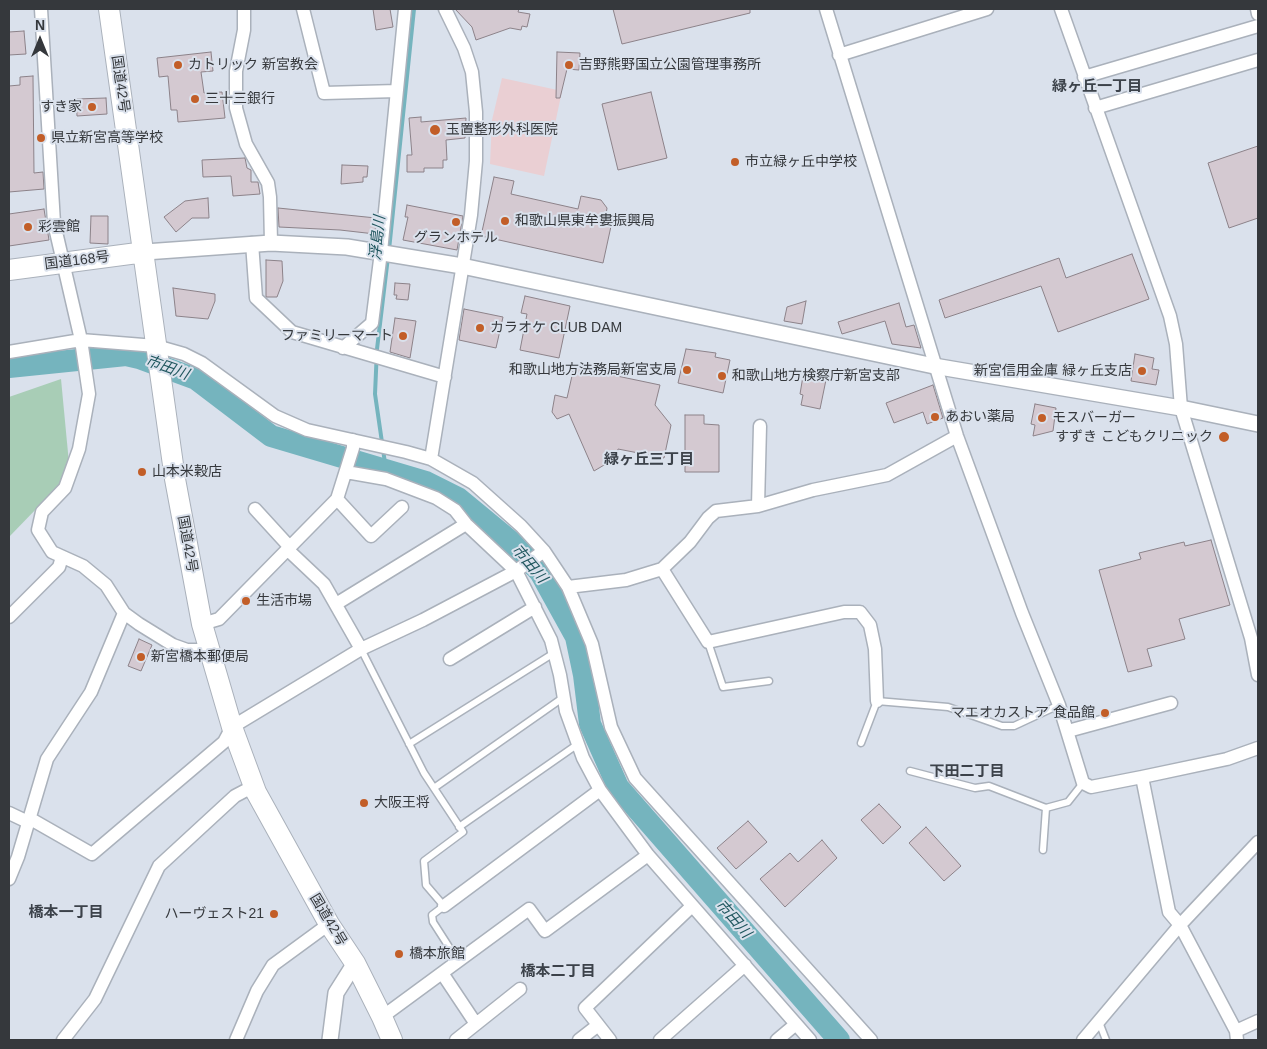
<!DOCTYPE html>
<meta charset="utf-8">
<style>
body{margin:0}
#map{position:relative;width:1267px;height:1049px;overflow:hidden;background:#dae1ec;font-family:Arial,sans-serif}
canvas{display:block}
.frame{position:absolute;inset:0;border:10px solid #35383c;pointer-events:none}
.north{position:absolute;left:15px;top:15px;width:50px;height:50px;-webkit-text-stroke:4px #dae1ec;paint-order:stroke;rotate:0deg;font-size:14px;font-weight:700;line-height:20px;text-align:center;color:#35383c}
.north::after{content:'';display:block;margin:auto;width:18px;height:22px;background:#35383c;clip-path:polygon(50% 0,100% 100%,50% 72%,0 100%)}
</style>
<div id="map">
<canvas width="1267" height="1049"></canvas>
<div class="frame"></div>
<div class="north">N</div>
</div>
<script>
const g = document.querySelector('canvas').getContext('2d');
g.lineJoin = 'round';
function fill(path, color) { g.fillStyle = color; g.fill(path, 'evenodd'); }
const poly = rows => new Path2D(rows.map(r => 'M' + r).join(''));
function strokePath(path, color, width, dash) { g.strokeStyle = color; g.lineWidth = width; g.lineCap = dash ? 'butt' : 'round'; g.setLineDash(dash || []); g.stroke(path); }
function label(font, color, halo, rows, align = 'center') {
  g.font = font + ' Arial,"Noto Sans JP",sans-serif'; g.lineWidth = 4; g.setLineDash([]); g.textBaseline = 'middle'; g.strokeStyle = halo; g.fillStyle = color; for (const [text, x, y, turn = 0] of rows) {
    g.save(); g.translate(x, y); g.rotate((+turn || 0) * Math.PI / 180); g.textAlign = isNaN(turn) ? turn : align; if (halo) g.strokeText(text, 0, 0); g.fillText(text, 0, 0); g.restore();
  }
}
const industrial = poly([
 [502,78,562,91,544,176,490,164,492,120]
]);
const green = poly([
 [61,379,70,474,9,537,9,397]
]);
const stream = poly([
 [389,250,414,9],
 [386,470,375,394,377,349,388,257]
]);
const river = poly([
 [9,367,126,355,139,358,196,379,271,436,426,482,458,498,509,540,540,572,576,637,584,675,590,724,618,787,839,1040]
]);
const building = poly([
 [373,9,390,9,393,27,376,30,373,9],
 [455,9,519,9,518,12,530,14,527,27,522,26,521,30,510,28,476,40,472,27,455,9],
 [613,9,750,9,750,13,622,44,613,9],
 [24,31,26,54,9,55,9,32,24,31],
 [211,52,213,71,201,72,204,93,222,92,225,118,178,122,177,110,171,110,168,76,159,77,157,58,211,52],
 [557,52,580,53,579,70,567,69,560,98,556,98,557,52],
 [33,76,34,173,43,172,44,189,9,192,9,86,20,85,20,77,33,76],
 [651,92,667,158,618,170,602,104,651,92],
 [106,98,107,114,77,116,76,99,106,98],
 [421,117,421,122,466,118,465,138,446,140,447,160,443,160,443,168,424,168,424,172,407,172,407,155,412,155,409,118,421,117],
 [1258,146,1258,218,1229,228,1208,163,1258,146],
 [245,158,247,168,251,170,251,182,258,182,260,194,233,196,231,176,203,177,202,160,245,158],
 [342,165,368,166,367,177,363,177,363,182,341,184,342,165],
 [494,177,514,181,511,194,578,209,581,196,601,200,607,208,606,215,613,217,603,263,481,236,494,177],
 [208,198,209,218,192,218,176,232,164,217,185,201,208,198],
 [407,205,463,216,457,250,403,240,408,217,405,217,407,205],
 [278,208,376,218,375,234,340,230,279,227,278,208],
 [44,209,49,240,9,246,9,214,44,209],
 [91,216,108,216,108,244,90,243,91,216],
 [1132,254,1149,299,1058,332,1041,286,945,318,939,300,1059,258,1066,278,1132,254],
 [266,260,282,261,283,281,277,297,266,297,266,260],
 [395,283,410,284,408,300,396,299,397,295,394,295,395,283],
 [173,288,215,294,215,301,208,319,176,316,173,288],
 [525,296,570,306,559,358,520,350,527,314,521,313,525,296],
 [806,301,802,324,784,321,787,307,806,301],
 [899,303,906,327,914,325,921,348,892,344,885,321,842,334,838,322,899,303],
 [464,309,503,317,496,348,459,340,464,309],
 [395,318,416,321,410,358,390,352,395,318],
 [686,349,716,353,715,357,730,360,723,393,678,383,686,349],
 [1135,354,1154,358,1152,369,1159,370,1156,385,1131,381,1135,354],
 [574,367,660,385,655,405,671,425,664,458,618,449,616,458,594,471,569,414,557,419,552,412,555,395,567,398,574,367],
 [804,370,827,375,820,409,801,405,803,395,800,394,804,370],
 [933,385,943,418,927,424,923,412,894,423,886,403,933,385],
 [1035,404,1056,408,1053,431,1033,436,1035,425,1031,424,1035,404],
 [685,415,704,415,704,424,719,425,719,472,685,472,685,415],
 [1211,540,1230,605,1179,619,1185,639,1147,649,1152,666,1128,672,1099,570,1141,559,1139,553,1184,542,1185,546,1211,540],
 [139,639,152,645,141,671,128,666,139,639],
 [879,804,901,827,883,844,861,820,879,804],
 [748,821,767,842,736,869,717,848,748,821],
 [926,827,961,866,944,881,909,843,926,827],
 [822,840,837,858,785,907,760,879,790,853,798,862,822,840]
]);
const service = poly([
 [708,642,723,687,769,681],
 [361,649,424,773,463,832,424,861,426,885,444,906,432,915,433,922,458,961],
 [861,743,877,701,948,707,1002,726,1014,726,1059,705],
 [409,744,554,653],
 [910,771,975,788,989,786,1046,808,1068,802,1083,783],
 [434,788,564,697],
 [459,827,578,744],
 [1043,850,1046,808],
 [1099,1022,1106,1040]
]);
const minor = poly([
 [41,9,54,223,81,340,89,394,79,449,65,488,42,512,38,530,52,552,83,566,106,585,124,613,139,624,173,645,187,650,209,650],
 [244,9,244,30,236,71,236,108,246,144,268,183,270,197,271,243],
 [303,9,324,93,397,91],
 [826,9,957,436,1022,613,1059,705,1083,783,1091,787,1142,777,1227,759,1258,748],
 [1061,9,1170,316,1176,344,1181,408,1251,638,1258,675],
 [1257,9,1258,14],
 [839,55,987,9],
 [1084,77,1258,26],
 [1095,108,1258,60],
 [252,243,256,298,292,332,445,377],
 [343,348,372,323,381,252,405,9],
 [9,352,81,340,156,346,184,354,202,363,275,416,307,430,406,452,431,459,473,483,521,526,544,551,568,587,592,644,611,727,635,778,871,1040],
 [431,459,471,215,476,161,476,112,472,72,464,48,445,9],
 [346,472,386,479,436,498,455,510,466,524,516,571,551,640,560,675,566,711,583,758,600,790,648,855,810,1040],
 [337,499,371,536,402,507],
 [758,506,760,426],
 [255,509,287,544,288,550,324,584,361,649],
 [662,569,708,642,844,612,860,612,870,625,875,649,877,701],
 [568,587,626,580,662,569,690,542,708,518,716,511,758,506,813,490,887,475,957,436],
 [336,604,466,524],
 [9,617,59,567,62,557],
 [202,624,219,619,337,499,353,448,353,440],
 [450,659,535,607],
 [1068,731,1171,703],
 [1142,777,1169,912,1180,925,1236,1031,1237,1040],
 [9,813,28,822],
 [29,818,92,854,224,742,232,727,361,649,423,620,516,571,544,551],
 [9,879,18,857,47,759,91,692,124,613],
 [444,906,600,790],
 [442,973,476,1024],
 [382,1017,529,909,545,931,648,855],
 [1236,1031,1258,1021],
 [63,1040,95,999,159,866,235,796,254,786],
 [236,1040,257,991,273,965,329,924],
 [456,1040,520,989],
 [579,1040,597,1026],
 [610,1040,585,1008,692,906],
 [660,1040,745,965],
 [777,1040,796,1024],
 [1083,1040,1180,925,1258,842]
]);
const tertiary = poly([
 [145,252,271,243,347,247,462,266,934,366,1181,408,1258,424],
 [330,1040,336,993,355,963]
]);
const trunk = poly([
 [109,9,175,479,202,624,232,727,256,792,329,924,355,963,382,1017,392,1040],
 [9,270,145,252]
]);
const markers = [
 [178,65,5,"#c25e28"],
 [569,65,5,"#c25e28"],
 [195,99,5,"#c25e28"],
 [92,107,5,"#c25e28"],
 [435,130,6,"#c25e28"],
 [41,138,5,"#c25e28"],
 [735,162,5,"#c25e28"],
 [505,221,5,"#c25e28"],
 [456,222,5,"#c25e28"],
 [28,227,5,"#c25e28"],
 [480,328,5,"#c25e28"],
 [403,336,5,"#c25e28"],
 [687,370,5,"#c25e28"],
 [1142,371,5,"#c25e28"],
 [722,376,5,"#c25e28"],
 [935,417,5,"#c25e28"],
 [1042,418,5,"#c25e28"],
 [1224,437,6,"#c25e28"],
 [142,472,5,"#c25e28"],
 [246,601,5,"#c25e28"],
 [141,657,5,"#c25e28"],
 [1105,713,5,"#c25e28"],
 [364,803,5,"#c25e28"],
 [274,914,5,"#c25e28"],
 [399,954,5,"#c25e28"]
];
const poiNames = [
 ["カトリック 新宮教会",188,65],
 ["吉野熊野国立公園管理事務所",579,65],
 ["三十三銀行",205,99],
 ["すき家",82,107,"right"],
 ["玉置整形外科医院",446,130],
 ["県立新宮高等学校",51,138],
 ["市立緑ヶ丘中学校",745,162],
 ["和歌山県東牟婁振興局",515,221],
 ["彩雲館",38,227],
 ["グランホテル",456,238,"center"],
 ["カラオケ CLUB DAM",490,328],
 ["ファミリーマート",393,336,"right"],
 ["和歌山地方法務局新宮支局",677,370,"right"],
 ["新宮信用金庫 緑ヶ丘支店",1132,371,"right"],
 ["和歌山地方検察庁新宮支部",732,376],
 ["あおい薬局",945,417],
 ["モスバーガー",1052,418],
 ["すずき こどもクリニック",1213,437,"right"],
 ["山本米穀店",152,472],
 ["生活市場",256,601],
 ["新宮橋本郵便局",151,657],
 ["マエオカストア 食品館",1095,713,"right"],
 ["大阪王将",374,803],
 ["ハーヴェスト21",264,914,"right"],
 ["橋本旅館",409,954]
];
const streetNames = [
 ["国道42号",120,84,82],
 ["国道168号",77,261,-7],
 ["国道42号",187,544,80],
 ["国道42号",328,920,59]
];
const neighbourhoodNames = [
 ["緑ヶ丘一丁目",1097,87],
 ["緑ヶ丘三丁目",649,460],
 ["下田二丁目",967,772],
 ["橋本一丁目",66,913],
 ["橋本二丁目",558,972]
];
const waterNames = [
 ["浮島川",378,238,-84],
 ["市田川",167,368,20],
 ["市田川",529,564,50],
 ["市田川",733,919,49]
];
fill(industrial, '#eacfd3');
fill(green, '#a8cdb6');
strokePath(stream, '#75b4be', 4);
strokePath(river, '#75b4be', 22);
fill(building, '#d4c9d1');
strokePath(building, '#8c8289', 1);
strokePath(service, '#aab1bb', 9);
strokePath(minor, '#aab1bb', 15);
strokePath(tertiary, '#aab1bb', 18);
strokePath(trunk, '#aab1bb', 22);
strokePath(service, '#fff', 6);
strokePath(minor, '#fff', 12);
strokePath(tertiary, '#fff', 15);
strokePath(trunk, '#fff', 20);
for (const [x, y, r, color] of markers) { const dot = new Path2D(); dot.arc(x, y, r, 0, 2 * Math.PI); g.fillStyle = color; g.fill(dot); strokePath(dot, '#dae1ec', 2); }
label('14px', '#35383c', '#dae1ec', poiNames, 'left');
label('14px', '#35383c', '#dae1ec', streetNames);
label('bold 15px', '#3c424a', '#dae1ec', neighbourhoodNames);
label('italic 15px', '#20575f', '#dae1ec', waterNames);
</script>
